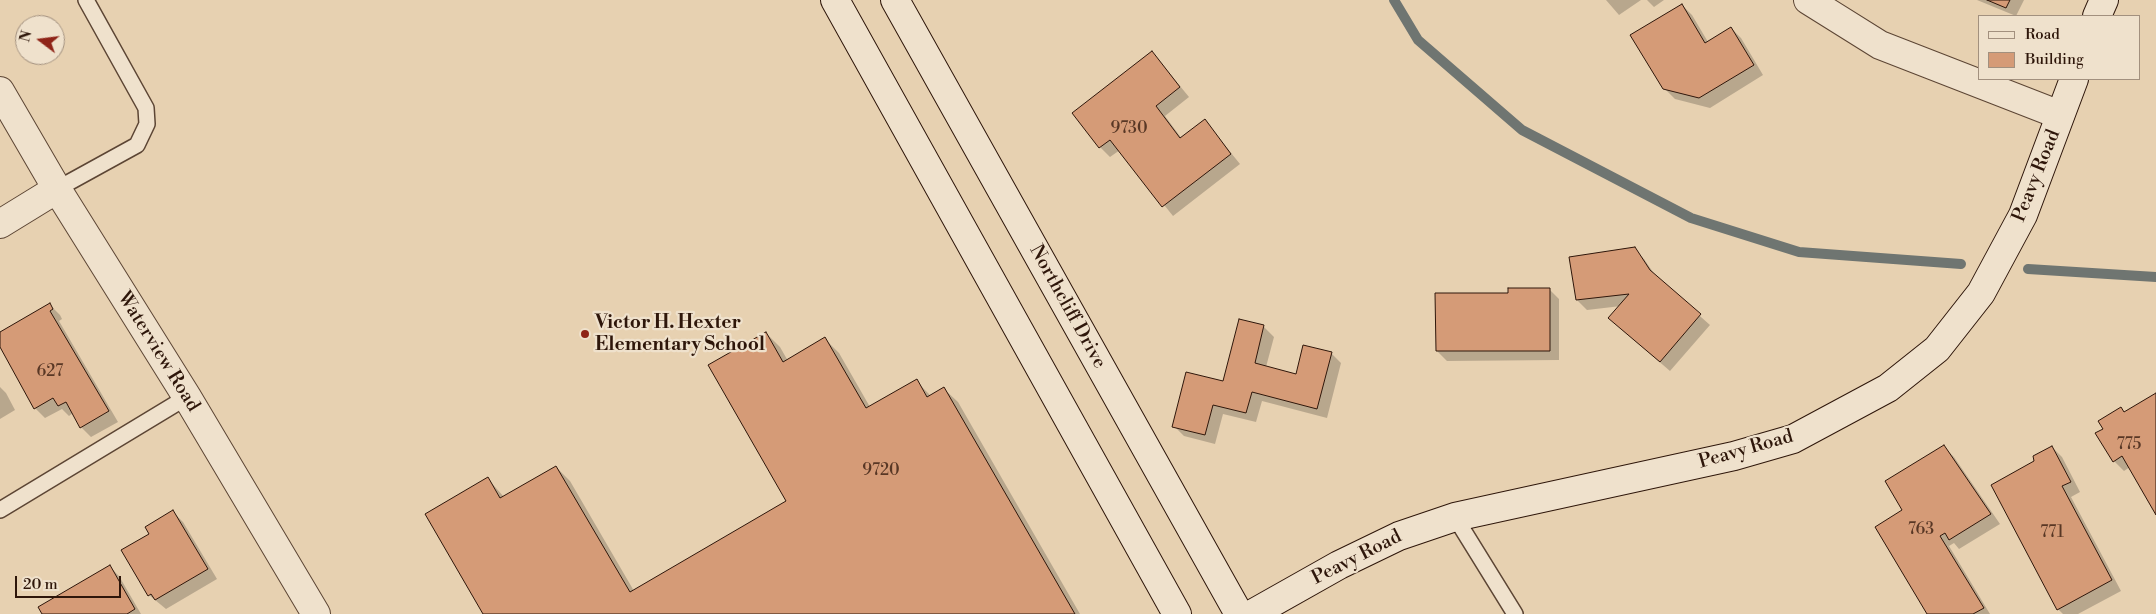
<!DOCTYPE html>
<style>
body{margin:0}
#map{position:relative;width:2156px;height:614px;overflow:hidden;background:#e7d1b1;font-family:"Libre Bodoni",serif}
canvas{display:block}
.legend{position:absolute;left:1978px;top:15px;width:162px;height:65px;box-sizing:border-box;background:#efe1cc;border:1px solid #a2907e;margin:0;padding:6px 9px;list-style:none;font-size:15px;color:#2e160a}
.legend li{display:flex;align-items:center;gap:10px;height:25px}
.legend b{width:25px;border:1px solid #a2907e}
.north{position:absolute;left:15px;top:15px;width:50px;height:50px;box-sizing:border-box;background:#efe1cc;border:1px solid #a2907e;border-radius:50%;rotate:285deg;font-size:14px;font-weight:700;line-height:20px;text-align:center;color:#2e160a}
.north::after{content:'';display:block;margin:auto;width:18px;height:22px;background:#8f2418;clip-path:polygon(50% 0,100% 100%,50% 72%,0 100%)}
.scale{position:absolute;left:15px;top:576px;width:106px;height:22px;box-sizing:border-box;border:2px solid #2e160a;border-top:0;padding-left:6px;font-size:15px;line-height:18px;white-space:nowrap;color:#2e160a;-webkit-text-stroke:4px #efe1cc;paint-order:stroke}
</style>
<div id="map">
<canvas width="2156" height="614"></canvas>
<ul class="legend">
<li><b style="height:6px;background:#efe1cc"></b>Road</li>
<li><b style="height:14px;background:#d59b77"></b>Building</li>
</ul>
<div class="north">N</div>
<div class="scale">20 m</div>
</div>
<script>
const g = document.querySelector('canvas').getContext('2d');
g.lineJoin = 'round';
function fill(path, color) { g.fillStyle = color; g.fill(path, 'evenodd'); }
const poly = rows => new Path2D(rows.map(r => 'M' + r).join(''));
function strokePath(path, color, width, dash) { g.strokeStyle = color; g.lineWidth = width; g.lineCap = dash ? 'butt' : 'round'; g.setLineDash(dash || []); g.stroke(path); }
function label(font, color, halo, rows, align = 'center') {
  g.font = font + ' "Libre Bodoni",serif'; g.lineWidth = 4.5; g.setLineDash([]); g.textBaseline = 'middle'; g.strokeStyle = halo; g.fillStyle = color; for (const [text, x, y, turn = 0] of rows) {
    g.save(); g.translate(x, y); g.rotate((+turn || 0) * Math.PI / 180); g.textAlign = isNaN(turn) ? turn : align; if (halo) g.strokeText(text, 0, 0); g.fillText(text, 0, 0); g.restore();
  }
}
const shadow = poly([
 [1606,0,1641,0,1619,15],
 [1647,0,1664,0,1654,7],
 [1977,0,2024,0,2016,16],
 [1682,5,1692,15,1708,42,1731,28,1741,38,1763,75,1710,108,1675,99,1664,88],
 [1152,52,1189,97,1165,116,1182,139,1205,121,1240,164,1173,216,1120,150,1110,157,1100,147],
 [1634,249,1644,259,1657,278,1710,325,1670,371,1620,328,1621,306,1587,310,1577,300],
 [1549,289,1559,299,1559,360,1447,361,1437,351,1509,295],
 [50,305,60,315,62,319,59,321,118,422,91,437,81,427,73,413,69,416,62,409,45,418,35,408,0,344,0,333],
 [1264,327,1274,337,1266,367,1297,375,1331,353,1341,363,1327,418,1262,401,1256,422,1223,414,1215,444,1184,436,1174,426,1223,383],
 [766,333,780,347,788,361,825,339,839,353,870,407,916,381,931,396,944,389,958,402,1080,614,485,614,488,479,504,497,556,467,570,481,634,591,788,501],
 [0,387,6,393,15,410,0,419],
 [2156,395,2156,512,2130,467,2124,471,2114,461,2104,430,2121,409,2125,413],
 [1944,447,1954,457,2000,524,1959,549,1954,543,1949,546,1990,614,1929,614],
 [2052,447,2062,457,2080,492,2071,497,2121,591,2078,614,2063,614,2058,609,2036,462],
 [173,512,183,522,217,579,166,609,149,595,151,535],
 [109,566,119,576,141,614,43,614]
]);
const stream = poly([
 [1394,0,1418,40,1522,130,1691,218,1799,252,1961,264],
 [2028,269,2156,277]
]);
const building = poly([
 [1987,0,2010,0,2006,8,1987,0],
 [1682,4,1705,43,1731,27,1754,65,1699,98,1663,89,1630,35,1682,4],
 [1152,51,1180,87,1156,106,1180,138,1205,119,1231,154,1162,207,1110,140,1099,148,1072,113,1152,51],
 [1635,247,1650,270,1701,314,1660,362,1608,318,1629,294,1576,300,1569,257,1635,247],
 [1508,288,1550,288,1550,351,1436,351,1435,293,1508,293,1508,288],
 [50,303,53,309,50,311,109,411,80,428,66,402,58,406,53,398,34,409,0,347,0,332,50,303],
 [1239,319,1264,325,1255,363,1296,374,1303,345,1332,352,1317,409,1252,392,1246,413,1213,405,1205,435,1172,427,1186,372,1223,381,1239,319],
 [766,332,783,362,825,337,866,408,917,379,927,397,944,387,1075,614,483,614,425,514,488,477,500,498,556,466,630,592,786,501,708,365,766,332],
 [2156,393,2156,515,2122,456,2113,462,2095,433,2103,429,2098,421,2121,407,2124,412,2156,393],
 [1944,445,1991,514,1949,540,1945,533,1940,536,1984,608,1973,614,1927,614,1875,527,1902,510,1885,481,1944,445],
 [2052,446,2071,482,2062,486,2112,580,2057,610,1991,485,2034,461,2033,456,2052,446],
 [173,510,208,569,155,600,151,594,148,596,121,550,149,534,145,527,173,510],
 [110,565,135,609,127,614,42,614,38,607,110,565]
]);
const lane = poly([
 [57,189,137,145,147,124,146,108,86,0],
 [0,510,187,397],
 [1455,517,1515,614]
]);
const street = poly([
 [1808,0,1880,45,2060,115],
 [0,91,57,189,187,397,316,614],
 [0,224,57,189]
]);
const secondary = poly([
 [835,0,1177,614],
 [895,0,1239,614],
 [2097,16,2104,0],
 [1252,614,1339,565,1399,536,1455,517,1734,456,1793,439,1888,388,1937,349,1981,293,2023,215,2074,79]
]);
const markers = [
 [585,334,5,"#8f2418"]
];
const numberNames = [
 ["9730",1129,129],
 ["627",50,372],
 ["775",2129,445],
 ["9720",881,471],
 ["763",1921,530],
 ["771",2052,533]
];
const streetNames = [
 ["Peavy Road",2037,176,-68],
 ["Northcliff Drive",1067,307,61],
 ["Waterview Road",158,352,58],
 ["Peavy Road",1746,450,-16],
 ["Peavy Road",1357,558,-27]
];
const poiNames = [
 ["Victor H. Hexter",595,323],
 ["Elementary School",595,345]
];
fill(shadow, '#0003');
strokePath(stream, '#6f7571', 10);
fill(building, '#d59b77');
strokePath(building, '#2e160a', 1);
strokePath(lane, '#5c4534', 18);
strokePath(street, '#5c4534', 30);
strokePath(secondary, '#2e160a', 30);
strokePath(lane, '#efe1cc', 15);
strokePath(street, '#efe1cc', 28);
strokePath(secondary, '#efe1cc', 28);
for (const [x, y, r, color] of markers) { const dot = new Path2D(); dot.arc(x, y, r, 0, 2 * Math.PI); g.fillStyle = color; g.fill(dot); strokePath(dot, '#efe1cc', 2); }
label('16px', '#583725', null, numberNames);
label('19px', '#2e160a', '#efe1cc', streetNames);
label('bold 19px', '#2e160a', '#efe1cc', poiNames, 'left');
</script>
